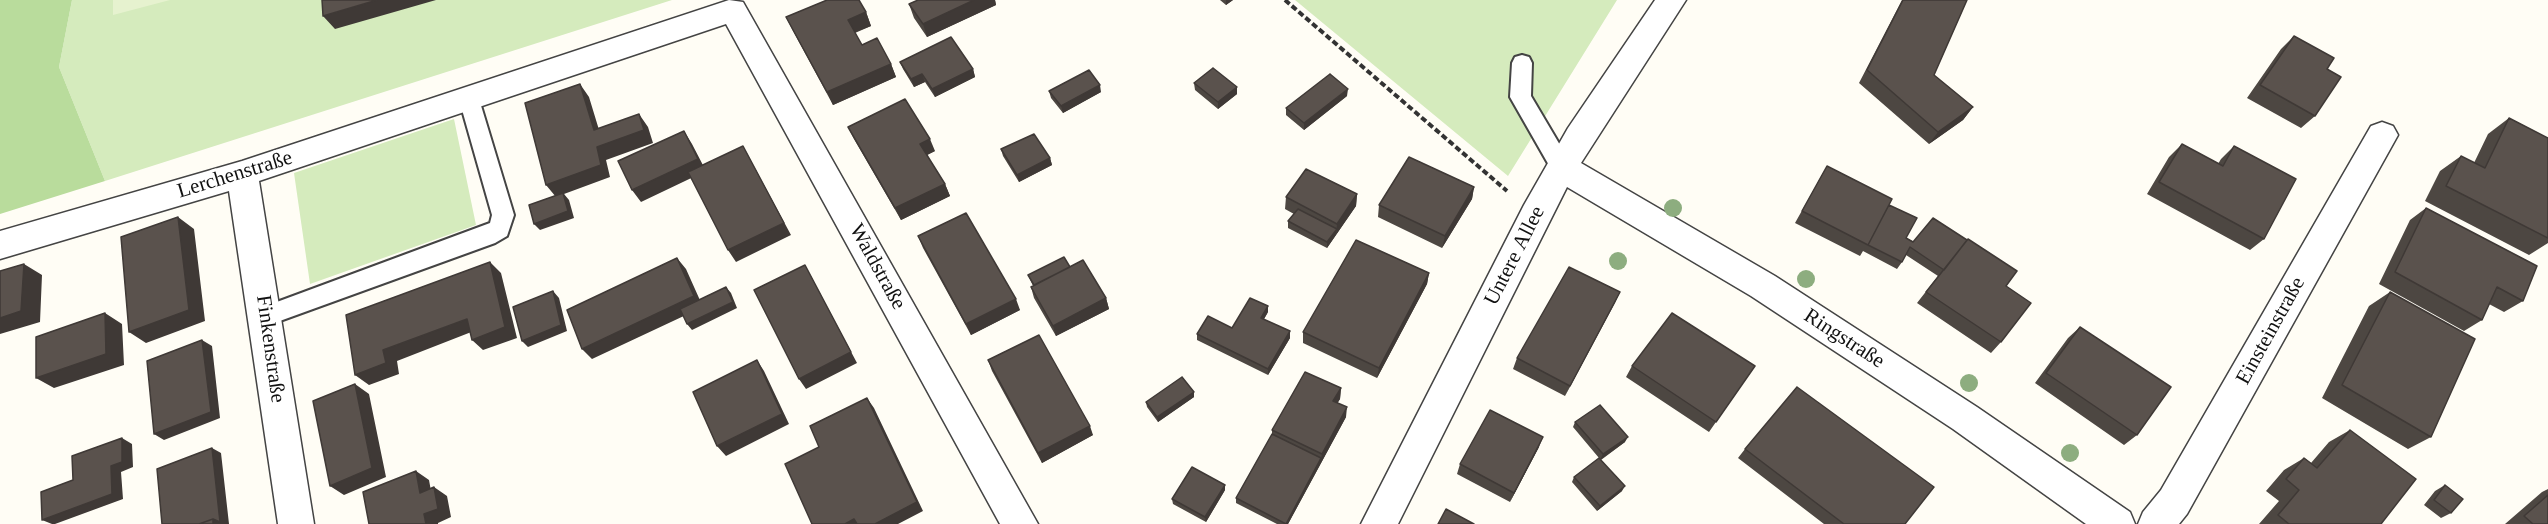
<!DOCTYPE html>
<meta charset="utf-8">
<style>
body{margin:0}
canvas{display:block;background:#fffdf5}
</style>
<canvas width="2548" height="524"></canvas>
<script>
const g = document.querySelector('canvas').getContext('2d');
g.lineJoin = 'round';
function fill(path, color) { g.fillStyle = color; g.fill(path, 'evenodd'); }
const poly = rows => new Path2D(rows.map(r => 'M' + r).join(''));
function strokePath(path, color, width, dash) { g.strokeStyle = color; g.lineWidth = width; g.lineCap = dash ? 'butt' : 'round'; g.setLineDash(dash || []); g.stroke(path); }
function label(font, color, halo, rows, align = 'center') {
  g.font = font + ' Georgia,serif'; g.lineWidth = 6; g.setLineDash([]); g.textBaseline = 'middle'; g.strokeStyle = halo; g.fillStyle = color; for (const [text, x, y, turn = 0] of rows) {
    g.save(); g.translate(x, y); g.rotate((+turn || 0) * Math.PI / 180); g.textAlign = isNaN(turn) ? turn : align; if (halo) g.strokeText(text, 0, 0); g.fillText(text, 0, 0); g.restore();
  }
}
const green = poly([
 [72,0,672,0,105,181,59,67],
 [1295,0,1617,0,1508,176],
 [454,119,476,225,310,284,294,173]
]);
const forest = poly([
 [0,0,72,0,59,67,105,181,0,214]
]);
const pitch = poly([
 [113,0,170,0,113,15]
]);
const path = poly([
 [1285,0,1507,191]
]);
const lane = poly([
 [1522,55,1529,57,1532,63,1531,96,1570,162,1573,168,1570,174,1562,177,1554,174,1510,97,1512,63,1515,57,1522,55],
 [469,91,476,93,479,99,514,215,507,236,495,243,266,326,258,323,254,316,258,309,490,223,492,215,459,99,462,93,469,91]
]);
const street = poly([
 [729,0,743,2,1038,524,1000,524,726,24,259,181,314,524,278,524,229,191,0,259,0,231,242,161,729,0],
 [1655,0,1686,0,1581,163,1775,276,1977,407,2130,512,2135,524,2086,524,1953,429,1751,296,1567,187,1398,524,1361,524,1524,205,1568,128,1655,0],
 [2382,122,2393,126,2398,135,2187,514,2179,524,2138,524,2143,512,2161,490,2371,126,2382,122]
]);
const trees = [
 [1673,208],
 [1618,261],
 [1806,279],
 [1969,383],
 [2070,453]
];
const wall = poly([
 [918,0,995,0,996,5,927,37,914,18,909,4],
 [1220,0,1233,0,1226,5],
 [1902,0,1967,0,1934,75,1973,107,1963,120,1929,144,1859,83],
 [866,12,871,26,855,33,862,45,891,64,896,77,833,105,793,31,786,17],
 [2294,36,2327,69,2315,116,2301,128,2247,98,2281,49],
 [900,62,973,69,975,77,935,97,925,82,914,87,903,69],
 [1194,83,1237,94,1218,109,1195,90],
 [1049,91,1101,92,1063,113,1051,98],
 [1347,96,1304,130,1286,115,1286,108],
 [2509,118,2548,138,2548,243,2529,255,2425,201,2440,171,2461,156,2474,163,2488,134],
 [848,127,935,151,927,155,945,184,950,196,901,220,854,139],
 [2182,144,2218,164,2221,159,2234,146,2264,239,2250,250,2147,194,2169,157],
 [1001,149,1050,158,1052,165,1019,182,1003,156],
 [1827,166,1889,205,1906,238,2006,286,2001,342,1991,353,1917,303,1938,276,1906,255,1902,262,1897,269,1863,251,1860,256,1795,223],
 [1474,187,1472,199,1442,248,1378,217,1379,205],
 [1357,194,1356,206,1327,248,1288,228,1288,221,1294,214,1285,209,1286,197],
 [2426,208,2523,301,2504,312,2489,304,2482,320,2464,331,2379,284,2410,220],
 [918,236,1020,310,971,335,923,248],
 [1070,267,1106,298,1109,309,1056,336,1034,298,1031,287,1033,286,1028,275],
 [1429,273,1427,284,1377,378,1303,343,1303,332],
 [1620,292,1565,396,1513,369,1517,358],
 [2390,292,2431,437,2408,449,2322,398,2369,306],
 [1268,312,1264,319,1290,338,1268,375,1197,340,1197,334,1232,328],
 [2080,327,2137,435,2124,445,2035,383,2068,338],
 [988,360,1093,435,1042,463,992,371],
 [1632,366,1755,366,1709,432,1626,377],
 [1341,388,1340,399,1337,403,1346,417,1288,524,1277,524,1236,503,1236,498,1272,434,1272,430],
 [1194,392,1194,397,1158,422,1147,407,1146,402],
 [1575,422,1625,442,1601,460,1622,491,1597,511,1572,482,1574,477,1599,458,1573,427],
 [2350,430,2381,524,2259,524,2279,501,2266,491,2284,470,2304,458,2311,463,2329,442],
 [1539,447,1510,502,1457,474,1460,464],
 [1745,449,1905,524,1824,524,1738,458],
 [2445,485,2451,513,2441,518,2424,505,2435,491],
 [2548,489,2548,524,2505,524,2542,492],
 [1225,490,1206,522,1173,504,1172,499]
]);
const shadedWall = poly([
 [377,0,436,0,335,29,323,16],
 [974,0,995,0,996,5,927,37,923,24],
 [1226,0,1233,0,1226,5],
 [866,12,871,26,853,33,848,20],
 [891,64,896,77,833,105,827,92],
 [973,69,975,77,935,97,932,89],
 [922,74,925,82,914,87,911,79],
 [580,84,589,97,603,143,594,130],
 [1100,85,1101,92,1063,113,1061,106],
 [1237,87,1237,94,1218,109,1218,102],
 [1348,89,1347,96,1304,130,1304,123],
 [1973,107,1963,120,1929,144,1938,132],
 [639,114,648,127,653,143,606,160,610,177,564,194,569,200,574,218,540,230,534,224,556,197,546,185],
 [684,131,692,144,706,171,641,202,632,190],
 [930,139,935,151,925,156,920,144],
 [743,146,791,235,736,262,728,250],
 [1050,158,1052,165,1019,182,1017,175],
 [945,184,950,196,901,220,895,208],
 [1474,187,1472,199,1442,248,1445,236],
 [1357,194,1356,206,1336,235,1337,224],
 [178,217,194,229,205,321,146,343,129,332],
 [1337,229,1336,235,1327,248,1327,242],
 [677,258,686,269,703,307,592,359,582,349],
 [490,262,501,273,517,338,483,350,472,340],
 [24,264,42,275,40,322,0,334,0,318],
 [805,265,857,363,806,389,799,379],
 [1429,273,1427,284,1377,378,1379,368],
 [726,287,731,293,737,308,692,330,687,324],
 [553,291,559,298,567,331,528,347,522,341],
 [1620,292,1615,303,1565,396,1570,386],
 [1106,298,1109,309,1056,336,1053,326],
 [1016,299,1020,310,971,335,966,324],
 [1268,306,1268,312,1261,324,1261,318],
 [105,313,122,324,124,365,54,388,36,378],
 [467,319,479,329,397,361,399,374,369,385,355,375,383,350],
 [1290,331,1290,338,1268,375,1268,369],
 [202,340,212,346,220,418,164,440,154,434],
 [757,360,764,371,789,424,726,456,717,446],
 [355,384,369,394,386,477,344,495,330,486],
 [1341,388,1340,399,1333,411,1333,401],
 [1194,392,1194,397,1158,422,1157,417],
 [867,398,874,408,923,511,898,524,875,524],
 [1347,407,1346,417,1288,524,1286,524,1321,459,1322,454],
 [1090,426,1093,435,1042,463,1038,453],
 [1543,437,1539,447,1510,502,1514,493],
 [1628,437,1625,442,1600,460,1603,454],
 [122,438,132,444,133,467,121,472,123,499,55,524,52,524,42,520,111,466],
 [212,448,221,453,229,524,213,524],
 [416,471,429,480,433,502,420,493],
 [1225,485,1225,490,1206,522,1205,517],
 [1625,486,1622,491,1597,511,1600,506],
 [434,487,447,496,451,517,438,523,438,524,426,524,424,514],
 [854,519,858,524,845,524]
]);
const building = poly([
 [322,0,377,0,323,16,322,0],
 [827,0,859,0,866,12,848,20,862,45,877,38,891,64,827,92,786,17,827,0],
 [918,0,974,0,923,24,909,4,918,0],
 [1903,0,1967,0,1934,75,1973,107,1938,132,1867,70,1903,0],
 [2294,36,2334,58,2327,69,2341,77,2315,116,2260,85,2294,36],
 [951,37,973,69,932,89,922,74,911,79,900,62,951,37],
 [1213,68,1237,87,1218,102,1194,83,1213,68],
 [1089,70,1100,85,1061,106,1049,91,1089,70],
 [1330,74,1348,89,1304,123,1286,108,1330,74],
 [580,84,594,130,639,114,644,130,597,147,601,165,546,185,525,103,580,84],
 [905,99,930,139,920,144,945,184,895,208,848,127,905,99],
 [2509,118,2548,138,2548,238,2446,186,2461,156,2485,168,2509,118],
 [684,131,698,159,632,190,618,161,684,131],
 [1034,134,1050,158,1017,175,1001,149,1034,134],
 [2182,144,2223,166,2234,146,2296,179,2264,239,2159,182,2182,144],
 [743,146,784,223,728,250,688,172,743,146],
 [1409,157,1474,187,1445,236,1379,205,1409,157],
 [1827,166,1892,199,1868,245,1802,211,1827,166],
 [1306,169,1357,194,1337,224,1286,197,1306,169],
 [563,193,568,211,534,224,529,205,563,193],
 [1889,205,1917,218,1906,238,1913,242,1933,218,1967,240,1944,270,1910,247,1902,262,1868,245,1889,205],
 [2426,208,2537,266,2523,301,2497,287,2482,320,2395,272,2426,208],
 [1298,209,1337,229,1327,242,1288,221,1298,209],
 [966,213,1016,299,966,324,918,236,966,213],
 [178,217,189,310,129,332,121,237,178,217],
 [1968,239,2017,271,2006,286,2031,303,2001,342,1926,292,1968,239],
 [1356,240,1429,273,1379,368,1303,332,1356,240],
 [1064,257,1070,267,1034,285,1028,275,1064,257],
 [677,258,694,296,582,349,567,310,677,258],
 [1083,260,1106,298,1053,326,1031,287,1083,260],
 [490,262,505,327,472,340,467,319,383,350,386,363,355,375,346,315,490,262],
 [24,264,21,311,0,318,0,271,24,264],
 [805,265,851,352,799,379,754,290,805,265],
 [1569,267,1620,292,1570,386,1517,358,1569,267],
 [726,287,733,302,687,324,680,309,726,287],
 [553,291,561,325,522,341,513,307,553,291],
 [2390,292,2475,339,2431,437,2342,385,2390,292],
 [1250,298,1268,306,1261,318,1290,331,1268,369,1197,334,1208,316,1232,328,1250,298],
 [105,313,106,354,36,378,36,337,105,313],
 [1672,313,1755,366,1716,422,1632,366,1672,313],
 [2080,327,2171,387,2137,435,2046,373,2080,327],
 [1039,335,1090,426,1038,453,988,360,1039,335],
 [202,340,211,412,154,434,147,361,202,340],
 [757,360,782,414,717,446,693,392,757,360],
 [1305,372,1341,388,1333,401,1347,407,1322,454,1272,430,1305,372],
 [1182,377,1194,392,1157,417,1146,402,1182,377],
 [355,384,372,468,330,486,313,401,355,384],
 [1797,387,1934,487,1905,524,1844,524,1745,449,1797,387],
 [867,398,917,502,875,524,857,524,854,519,845,524,812,524,785,464,819,447,810,426,867,398],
 [1600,405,1628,437,1603,454,1575,422,1600,405],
 [1490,410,1543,437,1514,493,1460,464,1490,410],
 [2350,430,2416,479,2381,524,2289,524,2278,515,2299,490,2286,479,2304,458,2317,468,2350,430],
 [1272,434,1321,458,1286,524,1236,498,1272,434],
 [122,438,122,462,111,466,112,494,42,520,41,492,73,480,72,456,122,438],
 [212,448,220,522,213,519,199,524,162,524,157,469,212,448],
 [1599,458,1625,486,1600,506,1574,477,1599,458],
 [1192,467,1225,485,1205,517,1172,499,1192,467],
 [416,471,420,493,434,487,438,509,424,514,426,524,369,524,363,492,416,471],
 [2445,485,2463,499,2451,513,2434,500,2445,485],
 [2548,495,2548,524,2533,524,2524,516,2548,495],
 [1446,509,1474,524,1438,524,1446,509],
 [213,519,213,524,199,524,213,519]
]);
const streetNames = [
 ["Lerchenstraße",235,175,-17],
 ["Untere Allee",1515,256,-63],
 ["Waldstraße",877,267,61],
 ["Einsteinstraße",2271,331,-61],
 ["Ringstraße",1844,339,33],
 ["Finkenstraße",270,349,82]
];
fill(green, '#d5ebbd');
fill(forest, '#b9dc9c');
fill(pitch, '#e6f2cf');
strokePath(lane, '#444', 4);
strokePath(street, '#444', 3);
strokePath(path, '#333', 4, [6, 3]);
fill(lane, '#fff');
fill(street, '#fff');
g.fillStyle = '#8dad7f';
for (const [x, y] of trees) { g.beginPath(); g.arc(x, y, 9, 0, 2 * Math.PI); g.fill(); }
fill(wall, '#4d4742');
fill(shadedWall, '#3f3936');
fill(building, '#5a524d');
strokePath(building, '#3f3936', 1.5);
label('21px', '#111', '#fff', streetNames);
</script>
